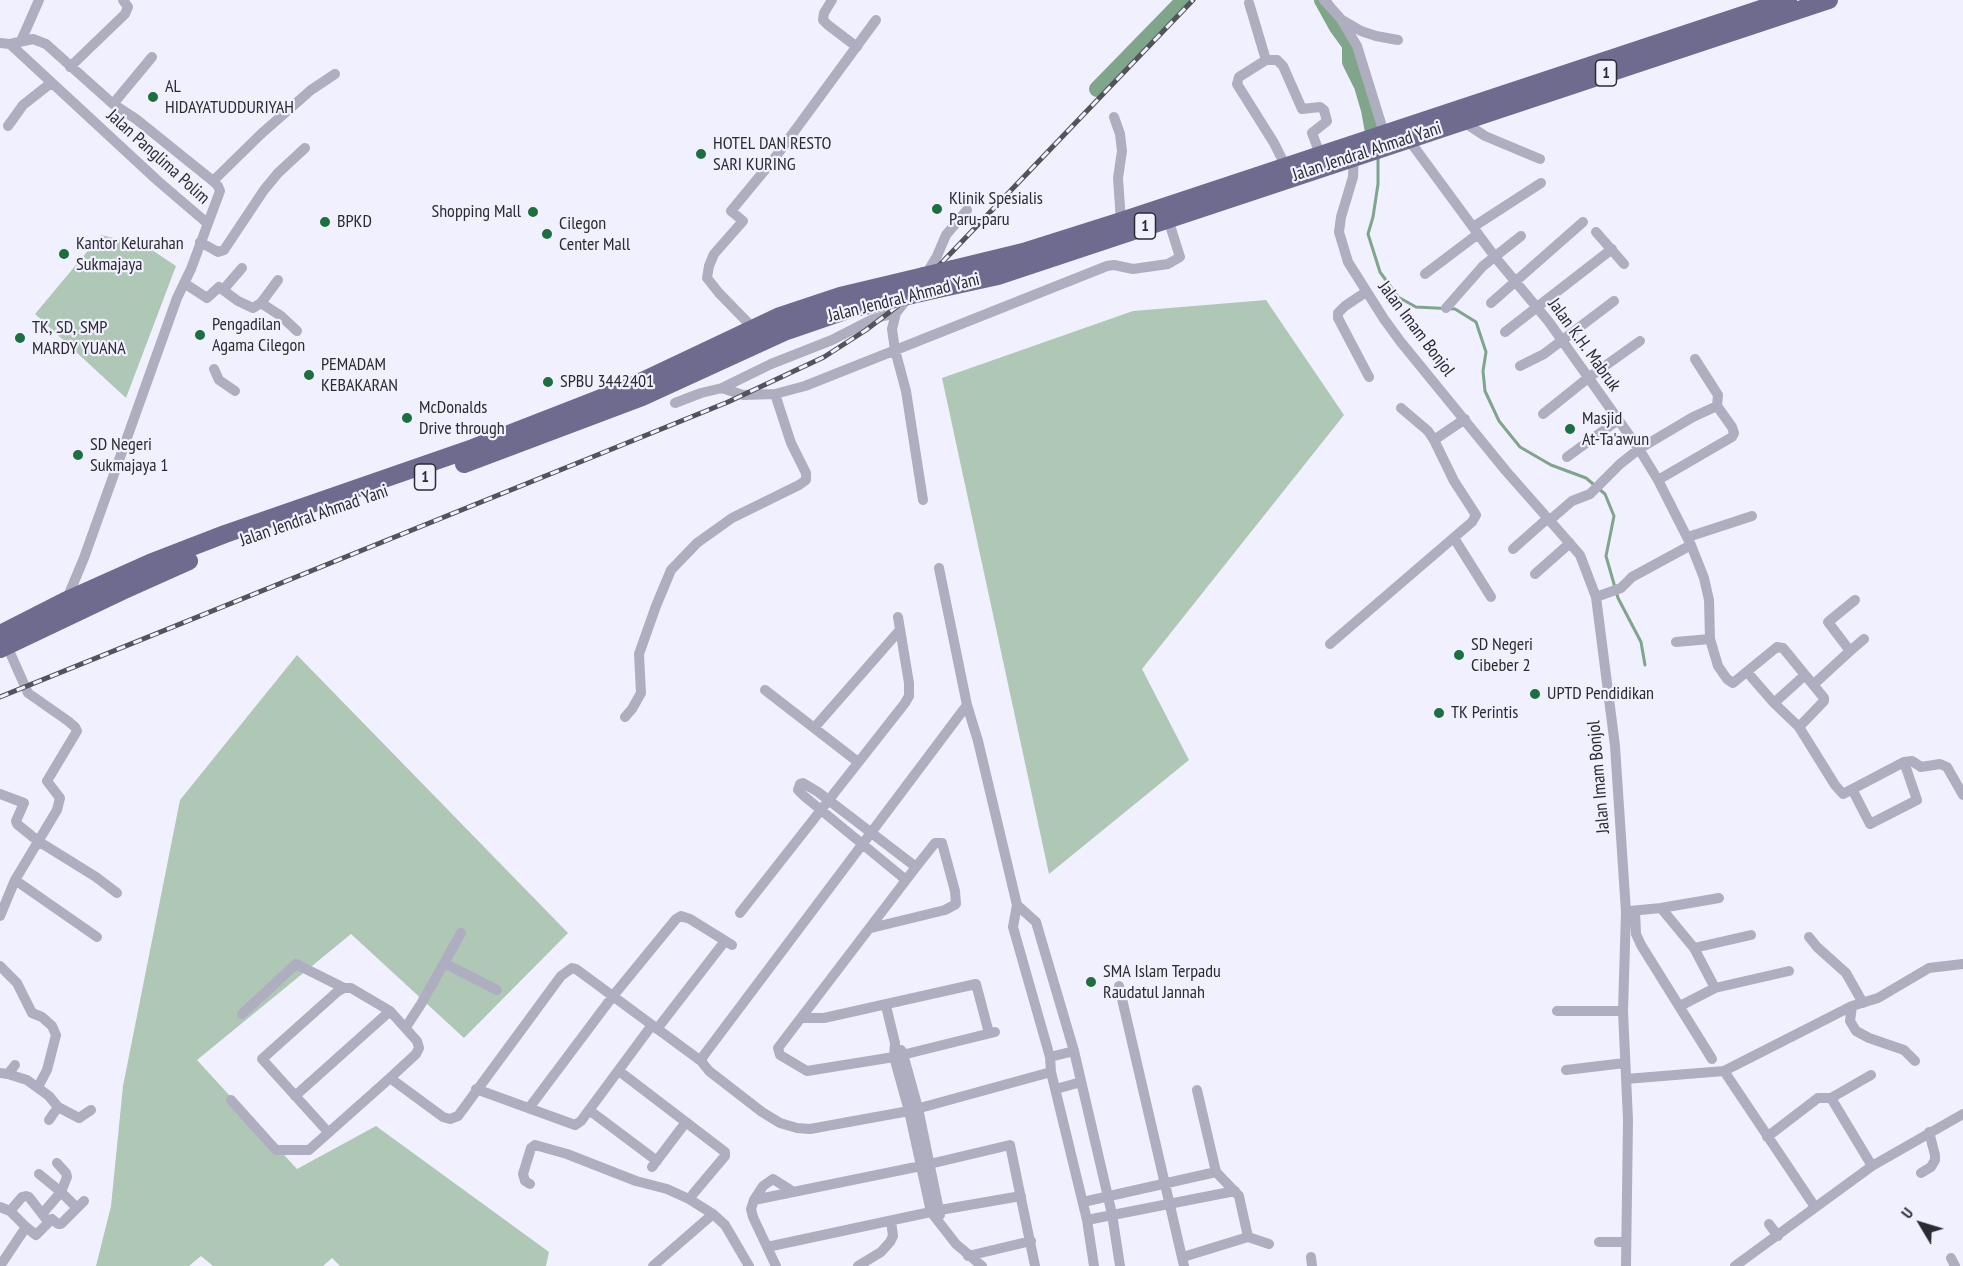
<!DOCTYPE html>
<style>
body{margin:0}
#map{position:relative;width:1963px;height:1266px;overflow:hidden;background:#f1f0fe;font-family:"PT Sans Narrow",sans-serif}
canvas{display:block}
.north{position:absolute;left:1891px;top:1194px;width:60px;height:60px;-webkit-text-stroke:4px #f1f0fe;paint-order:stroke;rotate:308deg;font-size:16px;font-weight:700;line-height:24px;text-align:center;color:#2b2b31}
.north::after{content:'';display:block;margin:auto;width:21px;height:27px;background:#2b2b31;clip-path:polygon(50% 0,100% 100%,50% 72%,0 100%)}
</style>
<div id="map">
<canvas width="1963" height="1266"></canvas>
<div class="north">U</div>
</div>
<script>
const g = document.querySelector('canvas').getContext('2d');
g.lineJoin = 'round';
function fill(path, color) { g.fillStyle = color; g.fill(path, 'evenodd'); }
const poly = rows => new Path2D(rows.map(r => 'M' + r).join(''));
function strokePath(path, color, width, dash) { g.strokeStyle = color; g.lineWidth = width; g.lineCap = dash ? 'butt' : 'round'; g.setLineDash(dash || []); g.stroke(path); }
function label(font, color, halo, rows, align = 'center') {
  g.font = font + ' "PT Sans Narrow",sans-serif'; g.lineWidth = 4.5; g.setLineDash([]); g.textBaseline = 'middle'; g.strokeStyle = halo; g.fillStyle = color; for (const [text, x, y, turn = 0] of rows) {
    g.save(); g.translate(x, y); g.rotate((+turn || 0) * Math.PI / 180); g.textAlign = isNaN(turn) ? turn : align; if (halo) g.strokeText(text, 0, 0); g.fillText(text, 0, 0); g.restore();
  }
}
const green = poly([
 [101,235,146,246,176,266,126,398,35,314],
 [1266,300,1344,415,1142,669,1189,760,1049,874,942,378,1133,311],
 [297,655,568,933,464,1038,351,934,197,1060,297,1169,376,1126,549,1252,546,1266,340,1266,332,1258,323,1266,213,1266,201,1256,189,1266,96,1266,111,1206,123,1086,180,800]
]);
const stream = poly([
 [1378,159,1378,184,1373,217,1368,234,1380,272,1398,297,1416,307,1455,309,1476,322,1486,352,1483,371,1485,391,1499,421,1520,447,1551,465,1586,478,1605,494,1614,516,1606,556,1618,598,1641,642,1645,665]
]);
const river = poly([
 [1322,0,1337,27,1350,45,1350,62,1362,86,1369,110,1376,148],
 [1097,89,1184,0]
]);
const minor = poly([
 [832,0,824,13,823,20,828,25,857,47],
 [1324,0,1341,19,1357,46,1384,133],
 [1249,3,1266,60,1239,77,1237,84,1274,143,1285,165],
 [1344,21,1361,31,1376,36,1398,40],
 [21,41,39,0],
 [0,43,10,44,33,39,46,44,113,104,136,119,213,181,218,186,220,191,191,269,177,298,84,558,66,601],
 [10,44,158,181,207,223],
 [1266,60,1277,60,1283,66,1302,109,1320,107,1324,110,1327,121,1312,133,1320,154],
 [70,67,125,14,128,7,123,0],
 [113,104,152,57],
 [1114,117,1120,134,1122,151,1118,178,1121,221],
 [1462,121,1485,136,1540,159],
 [8,126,23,105,51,83],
 [1406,136,1495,257,1549,322,1639,449,1658,480,1691,545,1704,578,1709,600,1710,639,1676,642],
 [1354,153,1353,177,1341,217,1339,232,1348,262,1384,319,1400,341,1506,471,1580,555,1596,597,1615,746,1626,912,1623,1011,1628,1120,1626,1266],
 [213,181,261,134,311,90,335,74],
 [1473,227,1541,183],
 [1596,232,1624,264],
 [200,242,218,252,224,250,264,190,278,173,305,148],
 [1425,274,1478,234],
 [925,276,937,256,946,235,967,210],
 [184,283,207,298,219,287,238,301,253,308,261,303,281,316,297,331],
 [223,290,242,268],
 [1366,292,1345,306,1338,313,1338,318,1369,377],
 [910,295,896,313,892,329,895,350,906,391,923,500],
 [261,303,278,280],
 [1491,303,1583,222],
 [1446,308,1483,266,1521,236],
 [753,328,719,293,707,278,709,266,714,254,743,221,731,211,774,159,876,20],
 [1505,332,1612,249],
 [1695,359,1718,395,1717,406],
 [1520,366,1544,354,1614,301],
 [214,369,219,380,235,391],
 [722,388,743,395,775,394,805,386,1107,266,1114,265,1133,269,1168,264,1180,257,1168,219],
 [675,403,701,393,722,388,771,364,832,340,873,319,896,313],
 [1543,414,1588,378,1640,341],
 [1434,440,1465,419],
 [1567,457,1618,420],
 [1550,520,1572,501,1590,494,1620,464,1639,449,1693,417,1717,406,1732,427,1734,433,1732,437,1658,480],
 [1688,537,1752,516],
 [1454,538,1491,597],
 [1513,549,1548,518],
 [939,568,967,705],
 [1535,574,1570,543],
 [1596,597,1621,588,1632,577,1691,545],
 [1710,639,1718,666,1727,679,1733,683,1777,647,1783,648,1824,698,1824,701,1799,727],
 [1330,644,1472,522,1476,515,1454,481,1434,440,1428,431,1401,408],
 [1850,651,1864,639],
 [1747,672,1774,703,1799,727,1835,785,1843,794,1904,762,1912,761,1921,767,1940,764,1947,767,1963,795],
 [1814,684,1850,651,1828,622,1855,600],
 [765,690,858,762],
 [1774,703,1805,675],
 [625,717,632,709,641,693,639,654,656,606,671,570,697,543,732,518,799,485,806,480,806,473,791,443,775,394],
 [814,728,899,631],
 [1852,789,1870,824,1917,800,1904,762],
 [0,794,24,803,16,821,17,824,38,841,96,877,117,893],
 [15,880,97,937],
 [906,880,804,796,798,790,800,784,803,783,818,792,916,867],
 [1017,905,1036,922,1074,1051,1112,1214,1120,1266],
 [1661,908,1694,948,1715,988,1680,1006],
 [1630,911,1661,908,1719,898],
 [1635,911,1636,934,1641,945,1712,1059],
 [740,913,905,703,909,696,909,683,898,617],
 [0,916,15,880,57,810,60,798,47,781,77,731,75,727,68,721,28,693,7,646],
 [871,928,945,910,956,904,955,891,942,843,935,843,916,867,778,1048,780,1055,807,1071,894,1057,995,1032],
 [1809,937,1817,947,1846,973,1863,1003],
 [1694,948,1751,935],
 [444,963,497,990],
 [0,966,17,983,32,1013,42,1017,52,1026,56,1035,47,1070,38,1087],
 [1119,986,1184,1266],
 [1715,988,1789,971],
 [886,1006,895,1043,894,1057,909,1111,931,1212,956,1244,982,1266],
 [1852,1006,1850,1021,1856,1031,1869,1038,1904,1050,1915,1061],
 [1557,1011,1623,1011],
 [242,1014,296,964,344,988],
 [801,1018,824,1018,976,984,989,1033],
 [406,1027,421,1004,461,933],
 [657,1029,725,941],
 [901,1050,903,1054,918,1108,940,1215],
 [1050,1057,1074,1051],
 [1566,1070,1625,1063],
 [619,1071,725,1152,725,1156,693,1194],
 [1724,1071,1815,1207],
 [1051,1072,909,1111,810,1129,797,1128,780,1123,762,1112,709,1071,701,1061,704,1055,967,705,978,741,1017,905,1013,927,1050,1057,1051,1072,1087,1220,1094,1266],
 [0,1073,8,1074,15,1065],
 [8,1074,27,1080,49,1096,58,1107,49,1120],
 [1626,1079,1724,1071,1852,1006,1878,998,1929,968,1963,964],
 [476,1089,575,1125,581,1121,652,1025],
 [1056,1089,1081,1082],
 [1197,1090,1216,1172,1239,1196,1248,1237,1269,1244],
 [295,1096,390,1011],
 [1831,1098,1872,1166],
 [231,1100,276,1150,309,1150,390,1078,443,1117,450,1119,458,1116,561,976,572,968,576,969,701,1061],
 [58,1107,79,1118,91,1110],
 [529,1108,613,996,676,919,681,916,690,919,732,945],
 [589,1110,657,1161],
 [328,1132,262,1059,337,992,344,988,351,988,390,1011,417,1041,419,1048,416,1054,390,1078],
 [1767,1137,1818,1098,1831,1098,1871,1075],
 [57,1163,66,1173,67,1177,61,1192,77,1208],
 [652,1167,686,1122],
 [1921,1173,1931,1167,1935,1160,1935,1155,1929,1132],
 [39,1174,61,1192,42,1214],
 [530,1184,525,1181,523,1174,531,1148,535,1145,567,1154,636,1181,667,1189,689,1199,713,1214,725,1225,749,1266],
 [754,1200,763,1186,773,1179,792,1191],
 [1083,1202,1216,1172],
 [0,1207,10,1211,26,1227],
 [10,1211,22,1197,26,1196,29,1197,46,1219],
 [1087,1220,1235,1191],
 [1769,1224,1778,1236],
 [1599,1242,1626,1242],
 [767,1247,940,1210,1021,1196],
 [968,1256,1031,1241],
 [1183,1257,1248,1237],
 [1311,1257,1312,1266],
 [1951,1258,1955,1266],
 [0,1266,26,1227,36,1235,52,1219,58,1224,61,1224,84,1201],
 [653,1266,713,1214],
 [776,1266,753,1217,751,1209,754,1200,921,1166,1010,1145,1035,1266],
 [858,1266,881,1252,890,1242,893,1236,891,1221],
 [1735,1266,1872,1166,1963,1114]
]);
const trunk = poly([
 [953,269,1023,252,1121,221,1788,0],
 [934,290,998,276,1829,0],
 [464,464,642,397,784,332,851,309],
 [0,634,65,601,150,563,225,534,473,448,581,406,632,386,780,316,840,296,924,276],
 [0,649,122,591,189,561]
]);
const rail = poly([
 [0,697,728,402,824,357,866,330,907,299,1193,0]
]);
const trunkBridge = poly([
 [924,276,953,269],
 [851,309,934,290]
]);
const markers = [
 [153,97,6,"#1d6f40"],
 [701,154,6,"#1d6f40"],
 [937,209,6,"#1d6f40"],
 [533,212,6,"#1d6f40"],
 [325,222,6,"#1d6f40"],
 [547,234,6,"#1d6f40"],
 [64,254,6,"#1d6f40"],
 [200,335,6,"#1d6f40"],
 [20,338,6,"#1d6f40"],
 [309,375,6,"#1d6f40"],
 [548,382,6,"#1d6f40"],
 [407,418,6,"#1d6f40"],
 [1570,429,6,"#1d6f40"],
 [78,455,6,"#1d6f40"],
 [1459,655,6,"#1d6f40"],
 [1535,694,6,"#1d6f40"],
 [1439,713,6,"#1d6f40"],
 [1091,982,6,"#1d6f40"]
];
const shields = [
 [1606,73,21],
 [1145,226,21],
 [425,477,21]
];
const shieldNames = [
 ["1",1606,73],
 ["1",1145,226],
 ["1",425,477]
];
const poiNames = [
 ["AL",165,87],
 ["HIDAYATUDDURIYAH",165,108],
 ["HOTEL DAN RESTO",713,144],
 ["SARI KURING",713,165],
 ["Klinik Spesialis",949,199],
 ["Paru-paru",949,220],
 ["Shopping Mall",521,212,"right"],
 ["BPKD",337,222],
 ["Cilegon",559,224],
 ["Center Mall",559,245],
 ["Kantor Kelurahan",76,244],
 ["Sukmajaya",76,265],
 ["Pengadilan",212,325],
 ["Agama Cilegon",212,346],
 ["TK, SD, SMP",32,328],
 ["MARDY YUANA",32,349],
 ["PEMADAM",321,365],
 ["KEBAKARAN",321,386],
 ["SPBU 3442401",560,382],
 ["McDonalds",419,408],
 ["Drive through",419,429],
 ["Masjid",1582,419],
 ["At-Ta'awun",1582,440],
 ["SD Negeri",90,445],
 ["Sukmajaya 1",90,466],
 ["SD Negeri",1471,645],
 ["Cibeber 2",1471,666],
 ["UPTD Pendidikan",1547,694],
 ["TK Perintis",1451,713],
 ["SMA Islam Terpadu",1103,972],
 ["Raudatul Jannah",1103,993]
];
const streetNames = [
 ["Jalan Jendral Ahmad Yani",1367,152,-18],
 ["Jalan Panglima Polim",158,157,42],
 ["Jalan Jendral Ahmad Yani",904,298,-14],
 ["Jalan Imam Bonjol",1416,329,53],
 ["Jalan K.H. Mabruk",1584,345,54],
 ["Jalan Jendral Ahmad Yani",314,516,-19],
 ["Jalan Imam Bonjol",1599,777,-95]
];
fill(green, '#aec8b5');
strokePath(stream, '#7fa58a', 3);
strokePath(river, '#7fa58a', 16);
strokePath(minor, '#afaec0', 10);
strokePath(trunk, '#6e6b8e', 18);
strokePath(rail, '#53535b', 5);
strokePath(rail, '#f1f0fe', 3, [9]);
strokePath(trunkBridge, '#6e6b8e', 18);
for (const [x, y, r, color] of markers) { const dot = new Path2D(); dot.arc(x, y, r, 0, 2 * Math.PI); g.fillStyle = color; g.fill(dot); strokePath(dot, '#f1f0fe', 2); }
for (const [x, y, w] of shields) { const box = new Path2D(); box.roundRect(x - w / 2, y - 13, w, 26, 4.5); g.fillStyle = '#f1f0fe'; g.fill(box); strokePath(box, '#2b2b31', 1.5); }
label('bold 16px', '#2b2b31', null, shieldNames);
label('18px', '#2b2b31', '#f1f0fe', poiNames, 'left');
label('18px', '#2b2b31', '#f1f0fe', streetNames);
</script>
